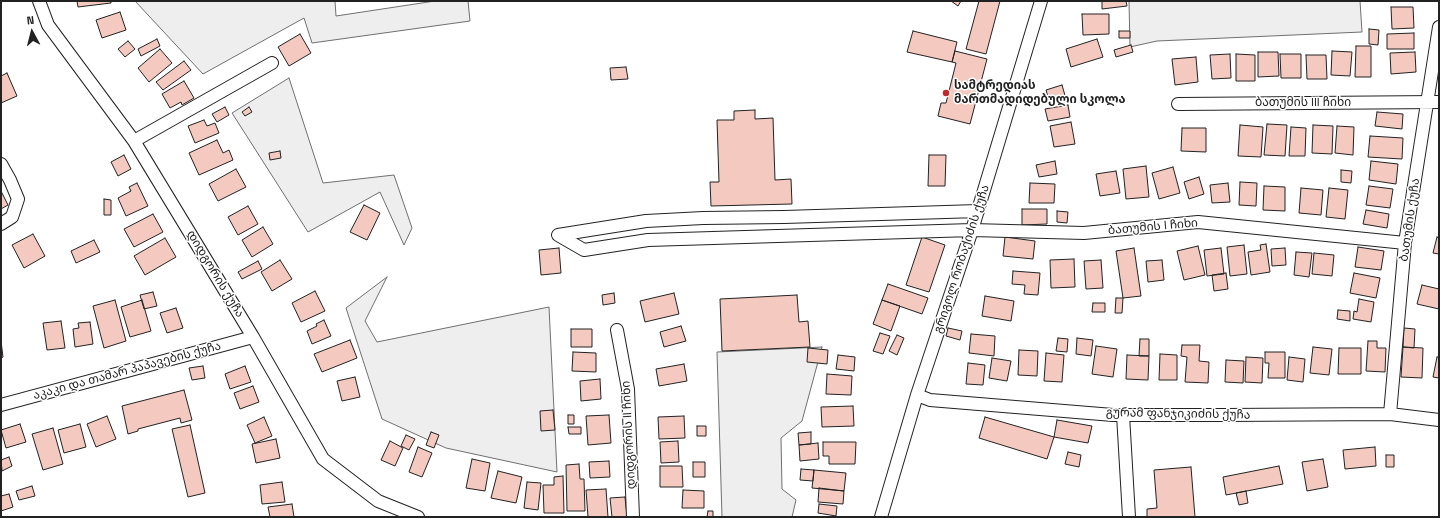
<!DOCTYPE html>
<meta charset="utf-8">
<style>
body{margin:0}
#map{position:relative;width:1440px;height:518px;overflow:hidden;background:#fff;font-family:"Space Grotesk",sans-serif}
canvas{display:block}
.frame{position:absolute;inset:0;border:2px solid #222;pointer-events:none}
.north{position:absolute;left:12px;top:12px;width:40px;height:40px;-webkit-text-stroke:3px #fff;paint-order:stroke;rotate:353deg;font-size:11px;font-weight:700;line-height:16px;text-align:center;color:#222}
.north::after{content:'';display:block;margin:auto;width:14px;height:18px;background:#222;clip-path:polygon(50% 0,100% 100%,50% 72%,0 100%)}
</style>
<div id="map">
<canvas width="1440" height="518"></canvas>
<div class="frame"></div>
<div class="north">N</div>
</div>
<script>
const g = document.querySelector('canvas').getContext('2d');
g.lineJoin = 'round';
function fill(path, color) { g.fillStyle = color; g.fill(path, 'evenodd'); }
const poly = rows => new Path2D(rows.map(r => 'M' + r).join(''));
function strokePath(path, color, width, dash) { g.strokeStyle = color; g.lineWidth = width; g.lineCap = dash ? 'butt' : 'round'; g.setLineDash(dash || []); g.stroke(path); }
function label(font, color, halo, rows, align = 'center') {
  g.font = font + ' "Space Grotesk","Noto Sans Georgian",sans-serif'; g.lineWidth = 3; g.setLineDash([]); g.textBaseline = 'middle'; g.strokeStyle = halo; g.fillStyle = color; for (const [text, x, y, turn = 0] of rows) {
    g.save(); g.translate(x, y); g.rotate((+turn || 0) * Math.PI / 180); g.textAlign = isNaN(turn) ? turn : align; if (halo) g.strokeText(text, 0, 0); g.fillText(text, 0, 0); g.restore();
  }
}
const green = poly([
 [135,1,335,1,336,16,435,1,468,1,470,21,312,43,304,18,203,74,135,1],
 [1129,1,1360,1,1362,32,1157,41,1130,47,1129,1],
 [289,78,323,183,394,175,412,228,404,245,380,192,308,232,232,113,289,78],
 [387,277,365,321,377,342,549,307,557,472,446,448,382,419,346,308,387,277],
 [822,347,802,421,781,438,782,489,796,500,792,517,722,517,717,352,822,347]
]);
const building = poly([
 [77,1,111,1,111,3,78,7,77,1],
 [951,1,961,1,958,6,951,1],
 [979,1,1000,1,986,54,966,49,979,1],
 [1102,1,1126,1,1127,6,1102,9,1102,1],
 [1391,7,1413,7,1414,28,1392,29,1391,7],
 [120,12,126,30,102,38,96,20,120,12],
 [1082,14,1109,14,1109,34,1083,35,1082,14],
 [1369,29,1379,30,1378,45,1369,44,1369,29],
 [913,31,957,42,952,62,907,52,913,31],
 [1119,31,1130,31,1130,38,1119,38,1119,31],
 [1414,33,1414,49,1387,49,1387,34,1414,33],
 [300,34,311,53,289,66,278,47,300,34],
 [157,39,160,46,141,56,138,49,157,39],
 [1097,39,1103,57,1071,67,1066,49,1097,39],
 [128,41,135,49,125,57,118,49,128,41],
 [1131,45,1133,52,1116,57,1114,50,1131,45],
 [1356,46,1371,46,1371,77,1355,77,1356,46],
 [160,49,172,63,149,82,138,68,160,49],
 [955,51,987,59,970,124,938,116,941,103,946,103,956,63,952,62,955,51],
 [1332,51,1352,52,1350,76,1331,75,1332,51],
 [1258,52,1278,52,1279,76,1258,77,1258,52],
 [1415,52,1416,72,1391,74,1390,53,1415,52],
 [1230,54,1231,78,1212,79,1210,55,1230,54],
 [1236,54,1255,55,1255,81,1236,81,1236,54],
 [1280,54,1301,54,1301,78,1281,78,1280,54],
 [1306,55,1326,55,1327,79,1307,79,1306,55],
 [1196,57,1198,82,1175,85,1172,59,1196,57],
 [184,61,191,70,163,90,156,82,184,61],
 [626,67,628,79,611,80,610,68,626,67],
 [7,73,17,96,1,103,1,76,7,73],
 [184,81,194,98,182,105,181,102,170,108,162,94,184,81],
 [1062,85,1066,99,1050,104,1046,90,1062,85],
 [1068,105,1070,117,1048,121,1045,109,1068,105],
 [225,107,229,115,217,122,212,114,225,107],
 [249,107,252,112,245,116,242,112,249,107],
 [755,110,755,119,773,118,775,180,791,179,792,204,711,206,710,182,719,182,717,120,734,120,734,111,755,110],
 [1377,112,1403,114,1402,129,1375,126,1377,112],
 [204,120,207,126,215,123,219,133,195,143,188,126,204,120],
 [1071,122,1075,144,1054,147,1050,126,1071,122],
 [1267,124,1287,125,1285,156,1264,155,1267,124],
 [1240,125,1263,127,1261,157,1238,156,1240,125],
 [1313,125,1333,126,1332,154,1312,153,1313,125],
 [1337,126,1354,127,1353,155,1335,153,1337,126],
 [1291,127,1306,128,1305,156,1289,156,1291,127],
 [1182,128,1206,128,1206,152,1181,151,1182,128],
 [1370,136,1403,138,1402,159,1368,157,1370,136],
 [217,140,223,153,229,150,233,160,199,175,189,153,217,140],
 [280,151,281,158,270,160,269,153,280,151],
 [124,155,131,169,118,176,111,162,124,155],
 [929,155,946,155,945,186,928,186,929,155],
 [1055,161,1057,174,1039,177,1036,165,1055,161],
 [1371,161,1398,164,1396,184,1369,180,1371,161],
 [1146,166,1149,197,1126,199,1123,169,1146,166],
 [1173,167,1180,193,1159,199,1152,173,1173,167],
 [236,169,246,187,218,201,209,184,236,169],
 [1341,170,1352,171,1351,183,1341,182,1341,170],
 [1116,171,1120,193,1100,196,1096,174,1116,171],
 [1199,177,1204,194,1189,199,1184,182,1199,177],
 [1240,182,1257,183,1256,206,1239,205,1240,182],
 [137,183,148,206,126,216,118,198,131,191,129,187,137,183],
 [1030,183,1055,184,1054,203,1029,203,1030,183],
 [1228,183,1230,202,1212,203,1210,185,1228,183],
 [1264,186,1285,187,1285,211,1263,210,1264,186],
 [1369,186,1393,189,1390,208,1366,205,1369,186],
 [1301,188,1323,190,1321,215,1299,213,1301,188],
 [1329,188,1348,190,1345,219,1326,217,1329,188],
 [1,191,8,205,1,209,1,191],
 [104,199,111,200,111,215,104,215,104,199],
 [364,205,380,213,367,240,350,232,364,205],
 [248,206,258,224,238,235,228,217,248,206],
 [1022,209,1047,209,1047,224,1022,225,1022,209],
 [1366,210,1389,214,1387,228,1363,224,1366,210],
 [1057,211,1068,212,1067,223,1057,222,1057,211],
 [153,214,163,232,134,247,124,229,153,214],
 [263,227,273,244,252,257,242,240,263,227],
 [33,234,45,256,24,268,12,245,33,234],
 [922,237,945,245,929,292,906,285,922,237],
 [1005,237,1035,241,1033,259,1003,256,1005,237],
 [1437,237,1439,238,1439,254,1433,253,1437,237],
 [165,238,176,257,145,275,134,256,165,238],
 [94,240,100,252,76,263,71,251,94,240],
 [1266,244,1270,272,1251,275,1248,252,1261,250,1260,245,1266,244],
 [1244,245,1247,274,1230,276,1227,247,1244,245],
 [1198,246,1205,275,1184,280,1177,251,1198,246],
 [1358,247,1384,251,1381,270,1355,267,1358,247],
 [559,248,561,273,541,275,539,250,559,248],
 [1134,248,1141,296,1123,298,1116,251,1134,248],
 [1221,248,1224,274,1207,276,1204,250,1221,248],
 [1285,248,1286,265,1272,266,1271,249,1285,248],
 [1296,252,1312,253,1309,277,1294,275,1296,252],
 [1314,253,1334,255,1332,276,1312,274,1314,253],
 [1074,259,1075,287,1051,288,1050,260,1074,259],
 [280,260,292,279,272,291,261,272,280,260],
 [1101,260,1103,288,1086,289,1084,261,1101,260],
 [1162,260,1164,280,1148,282,1146,261,1162,260],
 [258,261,262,269,242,279,238,272,258,261],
 [1013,271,1040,273,1038,295,1024,294,1025,285,1012,284,1013,271],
 [1226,273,1228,289,1214,291,1212,275,1226,273],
 [1354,273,1380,278,1376,298,1350,293,1354,273],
 [888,284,928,298,922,314,882,300,888,284],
 [1422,285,1439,289,1439,309,1417,304,1422,285],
 [315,291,325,311,301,322,292,303,315,291],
 [153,292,157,306,144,309,140,295,153,292],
 [614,293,615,303,603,305,602,295,614,293],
 [674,293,679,314,645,322,640,301,674,293],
 [797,295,799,322,808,321,810,347,722,351,720,299,797,295],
 [985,296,1014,301,1011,321,982,316,985,296],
 [1116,298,1123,298,1122,313,1115,313,1116,298],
 [1359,299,1374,302,1371,322,1353,319,1354,311,1357,312,1359,299],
 [115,300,126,341,104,348,93,306,115,300],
 [142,300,151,331,130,337,121,307,142,300],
 [882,300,900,306,891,331,873,324,882,300],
 [1093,303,1105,303,1105,312,1092,312,1093,303],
 [176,308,183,328,167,333,160,313,176,308],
 [1338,310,1350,311,1350,321,1337,319,1338,310],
 [324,320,331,336,312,344,307,331,317,326,316,324,324,320],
 [61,321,65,348,47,350,43,323,61,321],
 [90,322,93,344,75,347,73,329,79,328,78,323,90,322],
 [681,326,686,341,664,347,660,332,681,326],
 [948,328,962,331,960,340,946,336,948,328],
 [1404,328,1415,329,1414,348,1403,347,1404,328],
 [571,329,592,329,592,347,571,347,571,329],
 [880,333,890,336,883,354,873,351,880,333],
 [971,334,995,336,994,356,969,353,971,334],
 [897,335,904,338,897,355,889,351,897,335],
 [1058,338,1068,339,1067,352,1056,351,1058,338],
 [1077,338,1093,340,1091,356,1076,354,1077,338],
 [1140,339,1149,339,1149,356,1139,356,1140,339],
 [350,340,357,358,322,372,314,354,350,340],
 [1,341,3,357,1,358,1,341],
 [1368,341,1377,341,1377,348,1386,348,1385,372,1366,371,1368,341],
 [1182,345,1200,345,1199,361,1209,362,1208,383,1185,382,1187,357,1181,356,1182,345],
 [1096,346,1117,349,1113,377,1092,374,1096,346],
 [1313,347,1332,349,1329,375,1310,373,1313,347],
 [1403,347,1423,348,1422,378,1401,377,1403,347],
 [808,348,828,350,827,364,807,362,808,348],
 [1339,348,1361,348,1361,374,1338,374,1339,348],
 [1019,350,1038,351,1037,376,1018,375,1019,350],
 [573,352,596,353,596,372,572,371,573,352],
 [1265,352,1285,352,1285,378,1268,378,1269,363,1265,363,1265,352],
 [1046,353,1064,355,1062,382,1044,381,1046,353],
 [1160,354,1177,355,1177,380,1159,380,1160,354],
 [838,355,855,357,854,371,836,369,838,355],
 [1127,355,1149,356,1148,380,1126,379,1127,355],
 [1246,357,1263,358,1262,383,1245,382,1246,357],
 [1289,357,1305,359,1303,382,1287,380,1289,357],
 [1437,357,1439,357,1439,378,1433,377,1437,357],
 [992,358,1011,361,1007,381,989,378,992,358],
 [1226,360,1244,361,1243,383,1225,382,1226,360],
 [968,363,985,365,983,385,966,384,968,363],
 [684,364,687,381,659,386,656,369,684,364],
 [203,366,205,378,192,380,189,368,203,366],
 [245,366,251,382,230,389,225,374,245,366],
 [827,374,852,376,851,395,826,394,827,374],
 [355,377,360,397,342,401,337,381,355,377],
 [600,379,601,399,581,401,580,381,600,379],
 [253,386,259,402,240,409,234,393,253,386],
 [184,390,192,420,181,423,180,418,138,429,138,431,128,434,122,406,184,390],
 [853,406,854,426,822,427,821,407,853,406],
 [553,410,555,430,541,431,540,411,553,410],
 [568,415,574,415,574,424,568,424,568,415],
 [609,415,611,443,588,445,586,416,609,415],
 [107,416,116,439,96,447,87,424,107,416],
 [684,416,685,438,659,439,658,417,684,416],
 [264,417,272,436,255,443,247,425,264,417],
 [985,417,1054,437,1047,459,979,438,985,417],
 [1057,420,1092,426,1088,443,1054,437,1057,420],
 [20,424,26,442,6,448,1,430,20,424],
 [80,424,86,447,64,453,58,430,80,424],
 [190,425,205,493,188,497,172,429,190,425],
 [697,426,706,426,706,436,697,436,697,426],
 [568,427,581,427,581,434,569,434,568,427],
 [53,428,63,464,43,470,32,434,53,428],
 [431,432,439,435,434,448,426,445,431,432],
 [811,432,811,444,799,445,798,433,811,432],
 [406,435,415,439,409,450,401,446,406,435],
 [276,439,280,458,256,463,252,444,276,439],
 [390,441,403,448,395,466,381,460,390,441],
 [678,441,679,462,661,463,660,442,678,441],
 [823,442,856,442,855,464,829,464,829,456,823,456,823,442],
 [818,443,819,459,800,461,799,445,818,443],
 [418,447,432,453,422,477,409,472,418,447],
 [1375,447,1376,466,1345,469,1343,450,1375,447],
 [1068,452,1081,455,1079,467,1065,464,1068,452],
 [1386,455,1394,455,1394,467,1386,467,1386,455],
 [9,457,12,466,2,471,1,460,9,457],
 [472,459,490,463,485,491,466,488,472,459],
 [1323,459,1328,487,1307,491,1302,462,1323,459],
 [609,461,610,477,590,478,589,462,609,461],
 [693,462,705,462,705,477,693,477,693,462],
 [579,464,580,479,584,479,585,511,567,511,566,465,579,464],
 [660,466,682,466,683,487,660,487,660,466],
 [1279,466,1283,484,1226,495,1223,477,1279,466],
 [1191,467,1195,517,1147,517,1147,509,1157,508,1154,470,1191,467],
 [801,469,814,470,813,481,800,480,801,469],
 [814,470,846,473,844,491,812,488,814,470],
 [498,471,522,477,516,503,491,498,498,471],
 [563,476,564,513,544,513,543,485,554,485,554,477,563,476],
 [282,482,285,502,262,504,260,485,282,482],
 [527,482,541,483,538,510,524,508,527,482],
 [32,486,35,496,19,500,16,491,32,486],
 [819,488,844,491,843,504,818,502,819,488],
 [606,489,608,517,588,517,586,490,606,489],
 [683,490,704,491,704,508,682,508,683,490],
 [1246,491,1248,503,1239,505,1236,493,1246,491],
 [9,494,13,507,1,511,1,496,9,494],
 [625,497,627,517,612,517,610,498,625,497],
 [292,504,294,517,270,517,268,507,292,504],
 [819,504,837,506,836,516,818,513,819,504],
 [708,511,713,511,713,517,707,517,708,511]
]);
const minor = poly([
 [39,1,48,25,134,141,253,337,323,459,378,501,418,517],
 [1178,104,1439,102],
 [134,141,272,63],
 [1,164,10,180,18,199,12,217,1,224],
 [978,211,784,217,703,218,646,221,558,235,584,250,648,240,972,230,1084,233,1198,222,1405,243],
 [617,330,628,389,633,517],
 [917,395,930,400,1113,415,1225,415,1390,414,1439,420],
 [1,405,253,337],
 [1390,414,1405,243,1439,27],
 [1123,415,1129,517],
 [881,517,917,395,972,230,1041,1]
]);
const markers = [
 [946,93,4,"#c62828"]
];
const poiNames = [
 ["სამტრედიას",954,86],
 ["მართმადიდებული სკოლა",954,100]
];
const streetNames = [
 ["ბათუმის III ჩიხი",1303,103],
 ["ბათუმის ქუჩა",1410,220,-82],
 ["ბათუმის I ჩიხი",1153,227,-5],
 ["გრიგოლ რობაქიძის ქუჩა",962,259,-72],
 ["დიდგორის ქუჩა",215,274,59],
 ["აკაკი და თამარ პაპავების ქუჩა",127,371,-15],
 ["გურამ ფანჯიკიძის ქუჩა",1178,414,1],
 ["დიდგორის II ჩიხი",629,435,-93]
];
fill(green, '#eee');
strokePath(green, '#6f6f6f', 1);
fill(building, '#f3c9c0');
strokePath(building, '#222', 1);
strokePath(minor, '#222', 14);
strokePath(minor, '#fff', 12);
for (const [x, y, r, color] of markers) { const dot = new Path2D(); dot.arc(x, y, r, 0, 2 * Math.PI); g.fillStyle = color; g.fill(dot); strokePath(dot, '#fff', 1.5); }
label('bold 12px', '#222', '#fff', poiNames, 'left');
label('12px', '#222', '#fff', streetNames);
</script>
